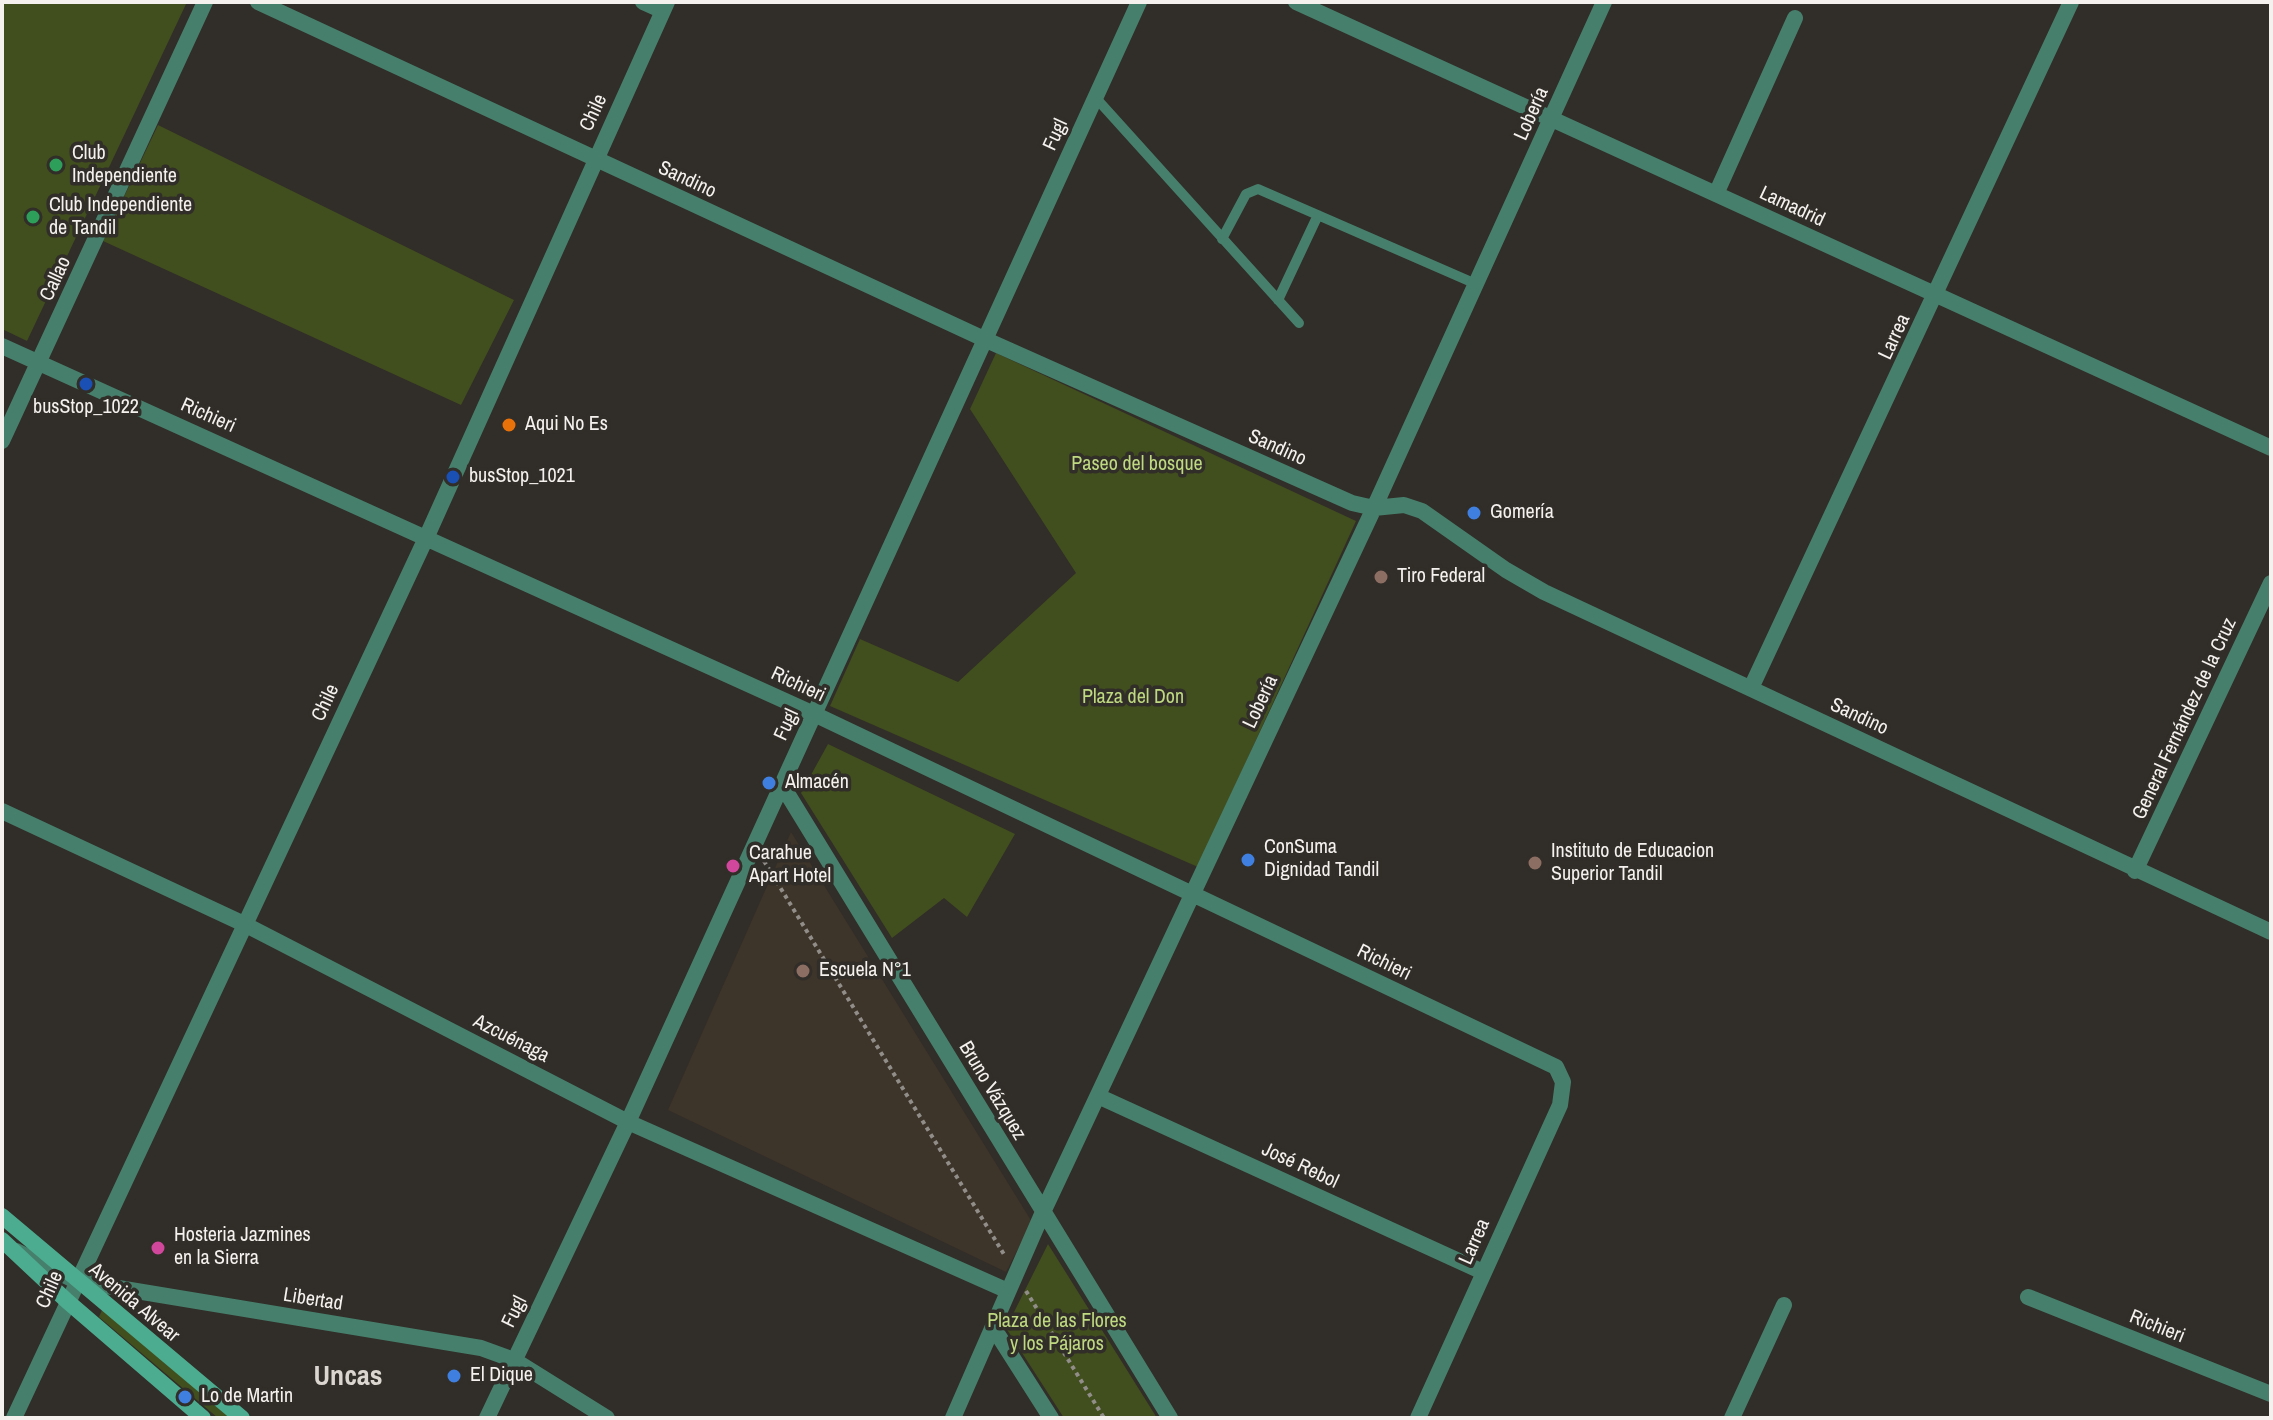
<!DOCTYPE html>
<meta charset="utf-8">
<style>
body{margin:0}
#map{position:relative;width:2273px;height:1420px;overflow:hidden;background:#312d28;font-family:"Archivo Narrow",sans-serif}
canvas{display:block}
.frame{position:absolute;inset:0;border:4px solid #f4f1ee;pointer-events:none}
</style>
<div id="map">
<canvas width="2273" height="1420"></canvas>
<div class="frame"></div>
</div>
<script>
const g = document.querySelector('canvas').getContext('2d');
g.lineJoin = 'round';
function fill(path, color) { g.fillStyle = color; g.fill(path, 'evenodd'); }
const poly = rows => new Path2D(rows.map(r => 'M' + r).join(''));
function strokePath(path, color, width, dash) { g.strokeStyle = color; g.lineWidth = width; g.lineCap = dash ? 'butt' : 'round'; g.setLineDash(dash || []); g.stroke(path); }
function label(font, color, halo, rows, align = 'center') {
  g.font = font + ' "Archivo Narrow",sans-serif'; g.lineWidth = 7; g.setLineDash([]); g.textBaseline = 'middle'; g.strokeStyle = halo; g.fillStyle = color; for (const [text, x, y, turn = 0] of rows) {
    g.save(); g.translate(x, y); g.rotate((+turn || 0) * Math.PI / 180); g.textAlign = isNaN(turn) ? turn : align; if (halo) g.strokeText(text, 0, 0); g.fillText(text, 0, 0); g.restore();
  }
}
const built = poly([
 [791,832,1032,1222,1006,1272,668,1110]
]);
const green = poly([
 [2,2,187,2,27,341,2,329],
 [158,125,514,300,461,405,103,241],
 [996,353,1356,521,1198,867,830,706,860,639,958,682,1076,573,970,409],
 [828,744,1015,834,967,917,944,898,892,938,801,793],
 [1048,1244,1157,1418,1064,1418,1006,1328],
 [102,1310,230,1418,218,1418,99,1317]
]);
const path = poly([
 [764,861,1005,1256],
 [1026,1291,1104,1418]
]);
const lane = poly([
 [1095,97,1299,323],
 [1222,239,1246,194,1258,189,1476,284],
 [1278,300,1318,215]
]);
const street = poly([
 [258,2,984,339,1352,503,1374,508,1404,505,1422,511,1506,570,1544,592,2271,932],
 [643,2,663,11],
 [1296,2,2271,448],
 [1716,194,1795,18],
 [2,346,814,714,1556,1067,1563,1082,1560,1105,1418,1418],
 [2,441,205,2],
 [1751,688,2071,2],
 [782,785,1170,1418],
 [2,811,244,924,628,1122,1008,1291],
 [2135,871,2271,583],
 [1100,1097,1483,1272],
 [16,1251,76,1281,481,1348,514,1360,607,1418],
 [2028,1297,2271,1394],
 [993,1327,1051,1418],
 [14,1418,427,536,667,2],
 [487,1418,628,1122,1139,2],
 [953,1418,1043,1212,1374,508,1604,2],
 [1732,1418,1784,1305]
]);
const secondary = poly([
 [2,1216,242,1418],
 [2,1240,67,1301,203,1418]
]);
const markers = [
 [56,165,8,"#2e9e5b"],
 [33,217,8,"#2e9e5b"],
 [86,384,8,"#1a4fb4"],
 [509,425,8,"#e8710a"],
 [453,477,8,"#1a4fb4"],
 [1474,513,8,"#3f7fe0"],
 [1381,577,8,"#8d6e63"],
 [769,783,8,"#3f7fe0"],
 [1248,860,8,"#3f7fe0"],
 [1535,863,8,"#8d6e63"],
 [733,866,8,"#d1479c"],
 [803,971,8,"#8d6e63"],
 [158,1248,8,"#d1479c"],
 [454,1376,8,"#3f7fe0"],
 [185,1397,8,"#3f7fe0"]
];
const streetNames = [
 ["Chile",594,113,-65],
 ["Lobería",1532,114,-66],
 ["Fugl",1056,135,-65],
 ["Sandino",687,180,25],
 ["Lamadrid",1792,207,25],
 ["Callao",56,279,-65],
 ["Larrea",1895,337,-65],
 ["Richieri",208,416,24],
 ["Sandino",1277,448,24],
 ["Richieri",798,685,25],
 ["Lobería",1261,702,-65],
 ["Chile",326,703,-65],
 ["Sandino",1859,717,25],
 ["General Fernández de la Cruz",2185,719,-65],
 ["Fugl",787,725,-65],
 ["Richieri",1384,963,26],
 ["Azcuénaga",511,1039,27],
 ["Bruno Vázquez",992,1091,59],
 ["José Rebol",1300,1166,25],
 ["Larrea",1475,1242,-66],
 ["Chile",50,1290,-66],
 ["Libertad",313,1300,9],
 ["Avenida Alvear",134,1303,40],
 ["Fugl",515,1312,-64],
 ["Richieri",2157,1327,22]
];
const poiNames = [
 ["Club",72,154],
 ["Independiente",72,177],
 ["Club Independiente",49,206],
 ["de Tandil",49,229],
 ["busStop_1022",86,408,"center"],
 ["Aqui No Es",525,425],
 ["busStop_1021",469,477],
 ["Gomería",1490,513],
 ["Tiro Federal",1397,577],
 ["Almacén",785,783],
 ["ConSuma",1264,848],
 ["Dignidad Tandil",1264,871],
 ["Instituto de Educacion",1551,852],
 ["Superior Tandil",1551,875],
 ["Carahue",749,854],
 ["Apart Hotel",749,877],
 ["Escuela N°1",819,971],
 ["Hosteria Jazmines",174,1236],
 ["en la Sierra",174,1259],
 ["El Dique",470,1376],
 ["Lo de Martin",201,1397]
];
const parkNames = [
 ["Paseo del bosque",1137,465],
 ["Plaza del Don",1133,698],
 ["Plaza de las Flores",1057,1322],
 ["y los Pájaros",1057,1345]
];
const districtNames = [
 ["Uncas",348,1377]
];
fill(built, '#3d342a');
fill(green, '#414e1e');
strokePath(path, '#918d89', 4, [4, 4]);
strokePath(lane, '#467f6c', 10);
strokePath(street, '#467f6c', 16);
strokePath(secondary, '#4cac8f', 16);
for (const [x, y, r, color] of markers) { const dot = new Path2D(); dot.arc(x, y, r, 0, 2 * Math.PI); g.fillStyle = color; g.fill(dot); strokePath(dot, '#312d28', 3); }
label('20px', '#f4f1ee', '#312d28', streetNames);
label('20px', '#f4f1ee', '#312d28', poiNames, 'left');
label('20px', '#bed980', '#312d28', parkNames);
label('bold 28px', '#dbd6cf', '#312d28', districtNames);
</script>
